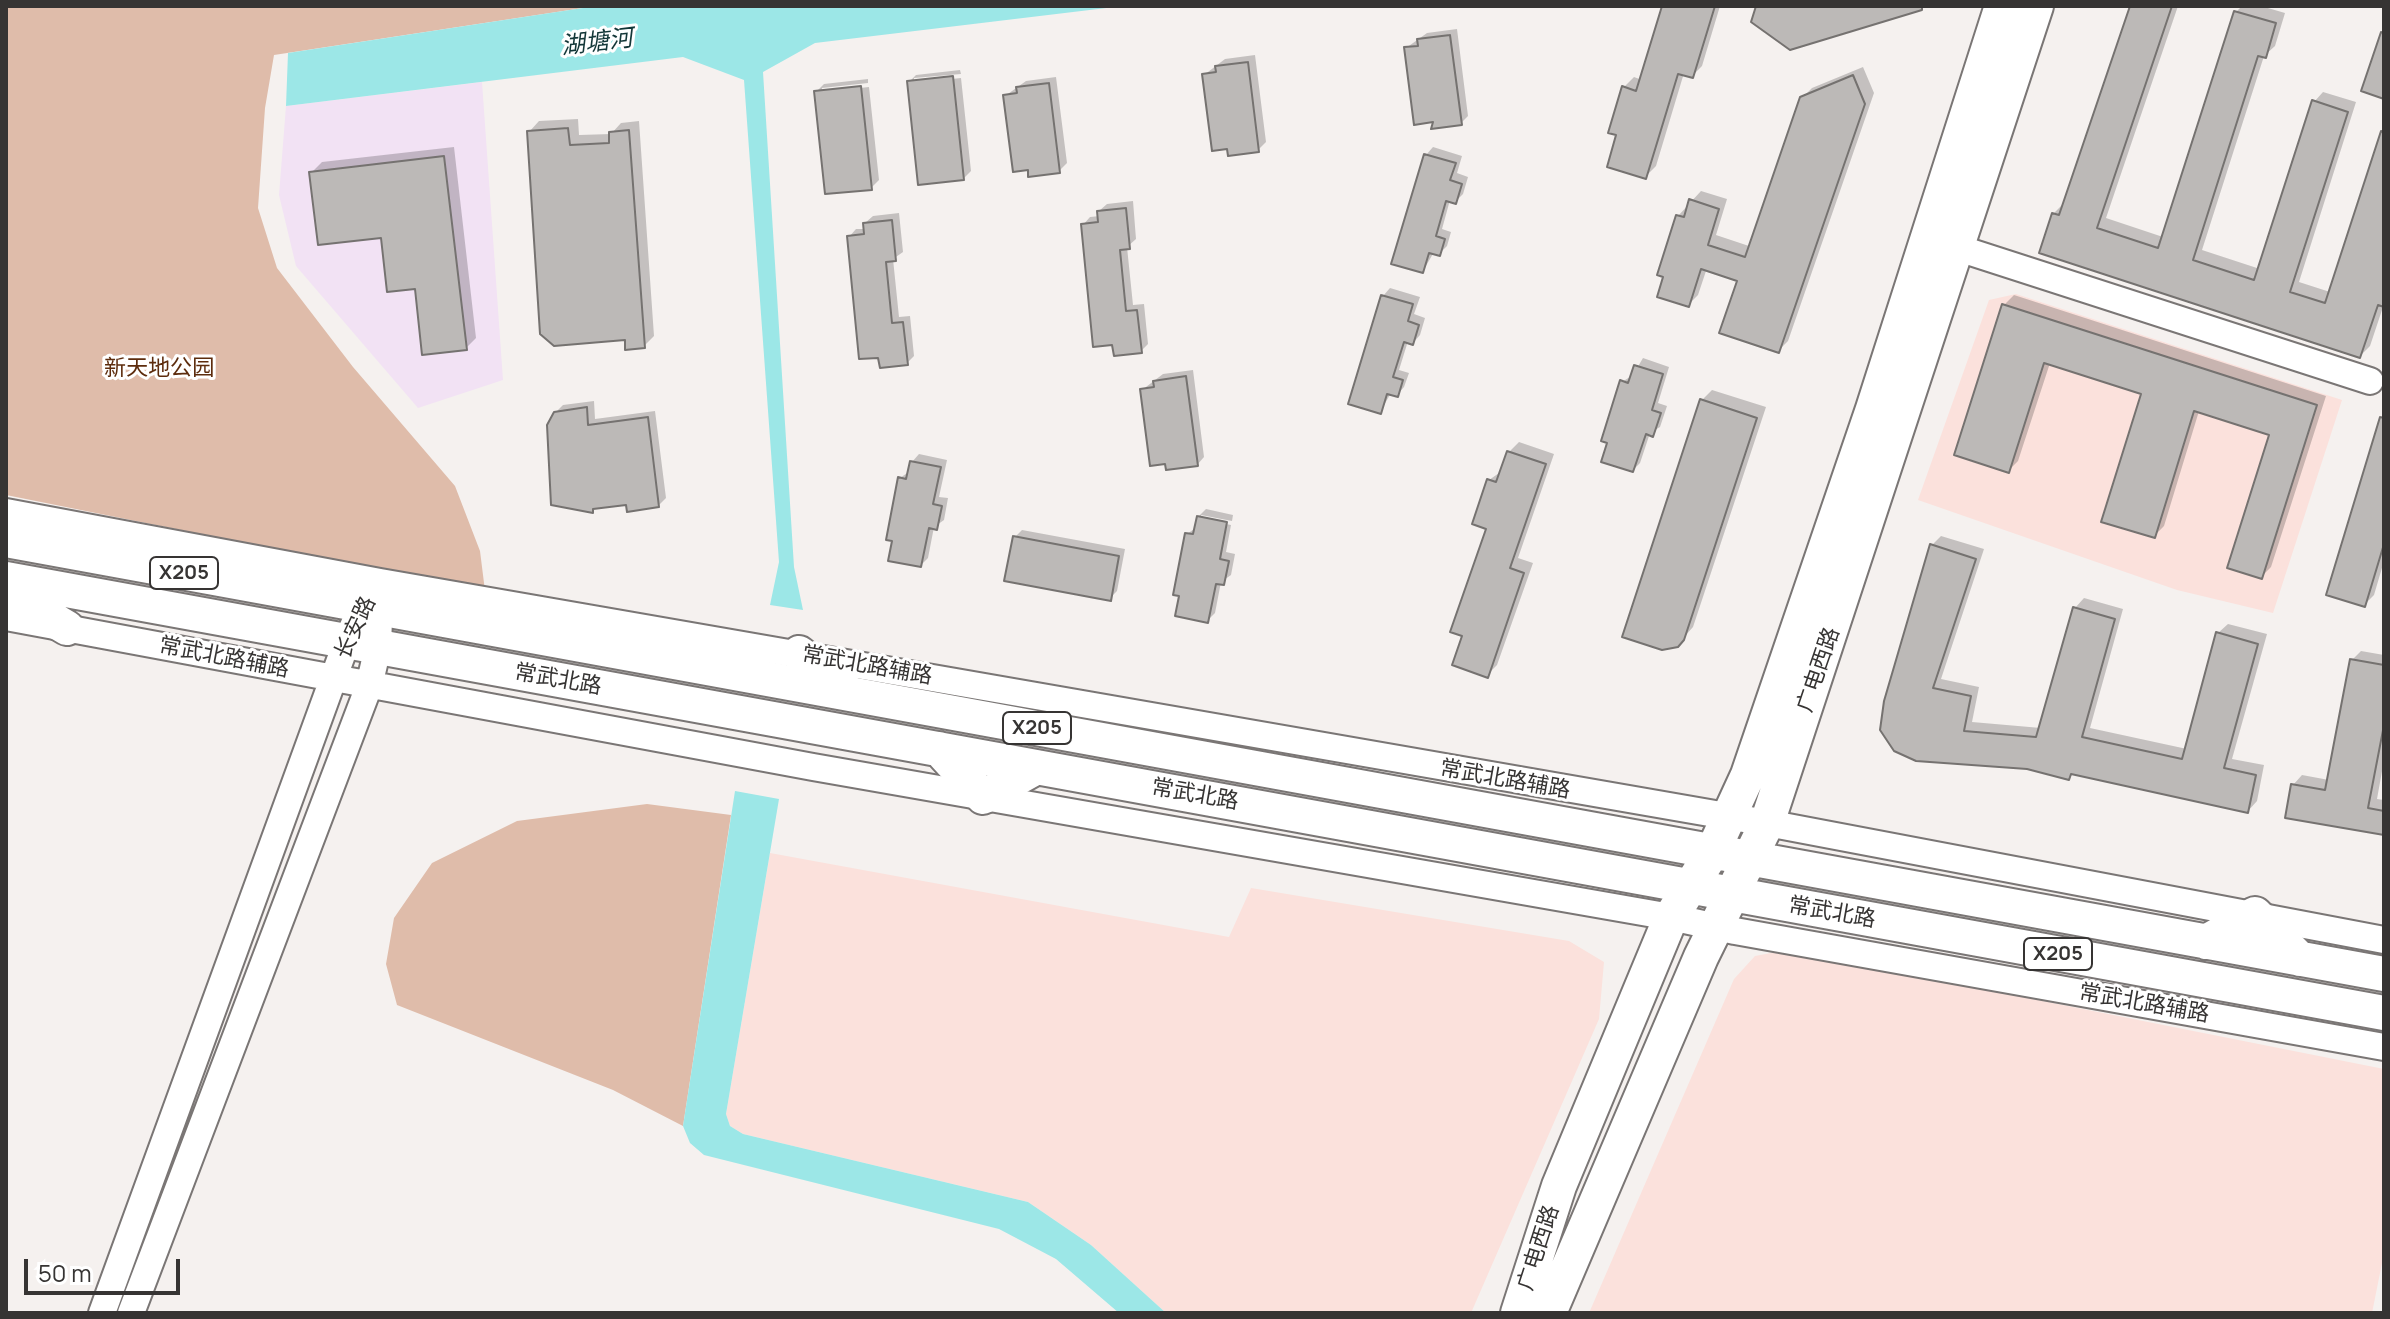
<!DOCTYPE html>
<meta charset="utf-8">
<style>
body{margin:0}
#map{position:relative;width:2390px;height:1319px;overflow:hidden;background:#f5f1ef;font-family:Manrope,sans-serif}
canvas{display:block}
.frame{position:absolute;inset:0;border:8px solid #363433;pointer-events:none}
.scale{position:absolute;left:24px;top:1259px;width:156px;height:36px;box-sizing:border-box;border:4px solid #363433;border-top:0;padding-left:10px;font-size:24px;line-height:28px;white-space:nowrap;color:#363433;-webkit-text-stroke:6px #fff;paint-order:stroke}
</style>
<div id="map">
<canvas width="2390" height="1319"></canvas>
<div class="frame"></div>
<div class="scale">50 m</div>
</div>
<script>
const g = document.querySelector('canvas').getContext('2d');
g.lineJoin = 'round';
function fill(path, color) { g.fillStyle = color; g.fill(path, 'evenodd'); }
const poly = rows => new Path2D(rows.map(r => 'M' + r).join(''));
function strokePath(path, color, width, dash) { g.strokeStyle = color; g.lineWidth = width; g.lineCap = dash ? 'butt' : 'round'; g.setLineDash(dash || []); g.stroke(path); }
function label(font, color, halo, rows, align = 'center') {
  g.font = font + ' Manrope,"Noto Sans SC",sans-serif'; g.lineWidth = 6; g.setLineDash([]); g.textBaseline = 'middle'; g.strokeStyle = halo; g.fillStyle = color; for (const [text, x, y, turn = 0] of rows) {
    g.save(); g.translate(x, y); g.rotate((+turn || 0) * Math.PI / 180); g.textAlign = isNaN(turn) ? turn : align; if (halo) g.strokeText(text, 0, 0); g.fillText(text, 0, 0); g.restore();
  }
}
const commercial = poly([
 [2016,294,2342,400,2273,613,2177,590,1918,500,1989,300],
 [770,853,1229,937,1251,888,1569,941,1604,962,1599,1019,1471,1313,1166,1313,1091,1245,1028,1202,743,1134,730,1126,726,1114],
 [1787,950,2384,1069,2384,1253,2372,1313,1589,1313,1734,979,1755,956]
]);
const education = poly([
 [482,82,503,380,418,408,296,266,279,195,286,106]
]);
const green = poly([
 [6,6,596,6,274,55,265,108,258,208,277,268,353,367,455,486,480,551,485,591,6,495],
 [647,804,731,815,683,1126,613,1090,397,1005,386,964,394,918,432,863,517,821]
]);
const water = poly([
 [596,6,1123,6,815,43,763,72,794,567,803,610,770,605,779,562,744,80,683,57,286,106,288,53],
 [735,791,779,799,726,1114,730,1126,743,1134,1028,1202,1091,1245,1166,1313,1119,1313,1056,1259,999,1229,704,1155,690,1143,683,1126]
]);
const shadow = poly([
 [1664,6,1720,6,1702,66,1692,76,1684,73,1656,166,1646,176,1619,134,1624,87,1634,77,1642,80],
 [2132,6,2178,6,2106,218,2163,237,2236,12,2242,6,2261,6,2285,13,2275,46,2264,56,2202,250,2260,269,2314,102,2323,92,2356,102,2299,282,2330,292,2384,130,2384,304,2370,346,2360,356,2053,214,2063,204],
 [1457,29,1468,116,1461,123,1436,120,1406,48,1427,33],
 [1255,55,1266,142,1258,150,1204,75,1225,59],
 [1863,67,1874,93,1788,341,1778,351,1740,279,1707,268,1698,295,1688,305,1678,216,1701,191,1727,199,1716,235,1749,246,1802,98,1812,88],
 [960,70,961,74,914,78,914,83,961,78,971,171,964,178,909,82,916,75],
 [1056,77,1067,163,1059,171,1030,168,1005,96,1026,81],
 [868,79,868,83,822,88,822,92,869,87,879,180,871,188,816,92,824,84],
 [578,119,579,135,611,134,621,123,639,121,654,336,644,346,627,337,529,132,539,121],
 [454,147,476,338,466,348,416,287,383,236,311,173,322,162],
 [1433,147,1462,156,1457,173,1468,177,1463,194,1455,202,1450,200,1442,229,1451,232,1447,246,1439,254,1434,252,1423,271,1426,155],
 [1133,201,1136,239,1127,247,1133,305,1144,304,1148,344,1141,351,1083,225,1090,217,1100,216,1099,211,1107,204],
 [899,213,903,252,893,259,899,317,910,316,914,356,907,363,849,237,856,229,866,229,865,223,873,216],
 [1390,288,1420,297,1414,314,1425,318,1420,335,1413,343,1408,341,1399,370,1409,373,1404,387,1397,395,1391,393,1380,412,1383,296],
 [2014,295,2326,396,2271,567,2262,576,2271,434,2199,411,2164,526,2154,536,2143,393,2050,363,2018,461,2008,471,2004,305],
 [1643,358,1669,367,1658,403,1667,406,1660,427,1650,433,1640,463,1633,470,1622,382,1633,375],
 [1193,370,1204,457,1197,465,1142,390,1163,374],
 [1712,390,1766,407,1693,627,1677,645,1702,400],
 [594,401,595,419,655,411,666,498,658,506,628,503,596,507,592,511,555,413,563,405],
 [2384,426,2384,561,2374,595,2364,605],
 [1519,442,1554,454,1518,558,1533,563,1497,665,1487,675,1465,635,1488,528,1489,480,1502,471,1509,452],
 [919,454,947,460,939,497,948,498,944,520,934,527,928,558,921,565,900,478,910,471,912,462],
 [1206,509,1233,515,1232,521,1201,515,1201,519,1231,525,1226,552,1235,554,1231,575,1221,582,1215,613,1207,621,1187,534,1197,527,1198,517],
 [1022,530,1125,549,1117,591,1110,598,1015,537],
 [1941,536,1984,549,1941,679,1979,687,1972,722,2041,728,2075,608,2084,598,2123,609,2090,728,2187,749,2218,633,2228,624,2267,634,2232,759,2264,765,2257,801,2248,811,2074,773,2069,778,2027,767,1917,759,1932,545],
 [2361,651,2384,655,2384,760,2377,799,2384,800,2384,834,2293,785,2302,775,2329,780,2352,660]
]);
const building = poly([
 [1662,6,1715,6,1693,78,1678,74,1646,179,1607,167,1616,135,1608,133,1622,86,1636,91,1662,6],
 [1756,6,1922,6,1922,10,1790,50,1751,22,1756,6],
 [2130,6,2172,6,2097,228,2158,248,2234,11,2276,23,2266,58,2258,56,2193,260,2254,280,2312,100,2348,112,2290,292,2325,303,2381,131,2384,132,2384,307,2378,305,2360,358,2039,253,2052,213,2059,215,2130,6],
 [2381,32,2384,33,2384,99,2361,91,2381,32],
 [1450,35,1462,125,1431,129,1433,122,1414,125,1404,47,1418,46,1417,39,1450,35],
 [1248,62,1259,152,1228,156,1227,149,1212,151,1202,74,1216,72,1215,66,1248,62],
 [1853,75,1865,104,1779,353,1719,333,1737,281,1701,269,1689,307,1657,297,1663,277,1657,275,1676,215,1684,217,1689,199,1719,209,1708,245,1745,257,1800,97,1853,75],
 [953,76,964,180,918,185,907,81,953,76],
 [1049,83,1060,173,1028,177,1028,170,1013,172,1003,95,1017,93,1016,87,1049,83],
 [861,86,872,190,825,194,814,91,861,86],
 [568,128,570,145,609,143,609,132,629,130,645,348,625,350,625,340,554,346,540,334,527,131,568,128],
 [1424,154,1456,163,1450,180,1462,184,1456,204,1446,201,1436,236,1445,239,1440,256,1429,253,1423,273,1391,264,1424,154],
 [444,156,467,350,422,355,415,289,387,292,381,238,318,245,309,172,444,156],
 [1126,208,1130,249,1120,250,1126,311,1137,310,1142,353,1114,356,1112,345,1093,347,1081,224,1098,222,1097,211,1126,208],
 [892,220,896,261,886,262,892,323,903,322,908,365,880,368,878,358,859,359,847,236,864,234,863,223,892,220],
 [1381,295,1413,304,1408,321,1419,325,1413,345,1404,342,1393,377,1403,380,1398,397,1387,394,1381,414,1348,404,1381,295],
 [2002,304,2317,405,2262,579,2227,568,2269,435,2194,411,2155,538,2101,522,2141,394,2044,363,2009,473,1954,455,2002,304],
 [1634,365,1663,374,1652,410,1661,413,1653,437,1646,434,1633,472,1601,462,1607,443,1601,441,1620,380,1628,383,1634,365],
 [1186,376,1198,466,1166,470,1165,464,1150,466,1140,389,1154,387,1153,381,1186,376],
 [1700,399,1757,418,1684,640,1678,647,1662,650,1622,637,1700,399],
 [587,407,588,425,648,417,659,507,627,512,626,505,593,509,593,513,551,505,547,425,554,412,587,407],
 [2380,417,2384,418,2384,544,2365,607,2326,595,2380,417],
 [1507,451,1546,464,1510,568,1524,573,1488,678,1452,665,1462,636,1450,632,1486,529,1472,524,1487,479,1496,482,1507,451],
 [910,461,941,467,933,504,942,506,937,530,929,528,921,567,888,561,892,541,886,540,898,477,906,479,910,461],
 [1197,516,1227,522,1220,559,1229,561,1224,585,1216,584,1208,623,1175,616,1179,596,1173,595,1185,533,1193,534,1197,516],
 [1013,536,1119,556,1111,601,1004,581,1013,536],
 [1930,544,1976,559,1933,688,1971,696,1964,731,2036,737,2073,607,2115,619,2082,737,2182,759,2216,632,2258,644,2224,768,2256,775,2248,813,2071,774,2069,780,2027,769,1916,761,1894,751,1880,730,1884,701,1930,544],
 [2350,659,2384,665,2384,725,2368,808,2384,811,2384,835,2285,818,2291,784,2325,790,2350,659]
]);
const minor = poly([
 [1958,248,2370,381],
 [6,512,380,582,1767,823,2384,940],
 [6,617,813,767,1671,917,1735,931,2384,1047],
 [102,1313,347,641,362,605,373,591],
 [131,1313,369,686,378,647,380,589]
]);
const major = poly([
 [6,540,2384,974],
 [6,579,2384,1013],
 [6,592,67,628],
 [799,653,848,692],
 [939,749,983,797,1037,767],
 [2206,942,2255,914,2300,959],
 [1518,1313,1559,1186,1671,917,1713,851,1748,775,1873,409,2002,6],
 [1549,1313,1701,957,1767,823,2036,6]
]);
const shields = [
 [184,573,68],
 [1037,728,68],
 [2058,954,68]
];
const shieldNames = [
 ["X205",184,573],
 ["X205",1037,728],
 ["X205",2058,954]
];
const parkNames = [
 ["新天地公园",159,369]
];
const streetNames = [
 ["长安路",356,628,-65],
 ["常武北路辅路",224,658,11],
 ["常武北路辅路",867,666,10],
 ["广电西路",1819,670,-71],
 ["常武北路",558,680,10],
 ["常武北路辅路",1505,780,10],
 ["常武北路",1195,795,10],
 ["常武北路",1832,913,10],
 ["常武北路辅路",2144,1004,10],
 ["广电西路",1539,1248,-72]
];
const waterNames = [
 ["湖塘河",597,43,-7]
];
fill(commercial, '#fbe1dc');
fill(education, '#f2e2f4');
fill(green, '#dfbcaa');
fill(water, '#9ce7e7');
fill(shadow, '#0003');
fill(building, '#bcb9b7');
strokePath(building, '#757270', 2);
strokePath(minor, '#7a7675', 30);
strokePath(major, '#7a7675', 38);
strokePath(minor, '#fff', 26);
strokePath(major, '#fff', 34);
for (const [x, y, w] of shields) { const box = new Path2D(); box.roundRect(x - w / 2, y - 16, w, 32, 6); g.fillStyle = '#fff'; g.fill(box); strokePath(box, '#363433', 2); }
label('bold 20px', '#363433', null, shieldNames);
label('22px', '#5d2c0d', '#fff', parkNames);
label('22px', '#363433', '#fff', streetNames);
label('italic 24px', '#133738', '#fff', waterNames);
</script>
